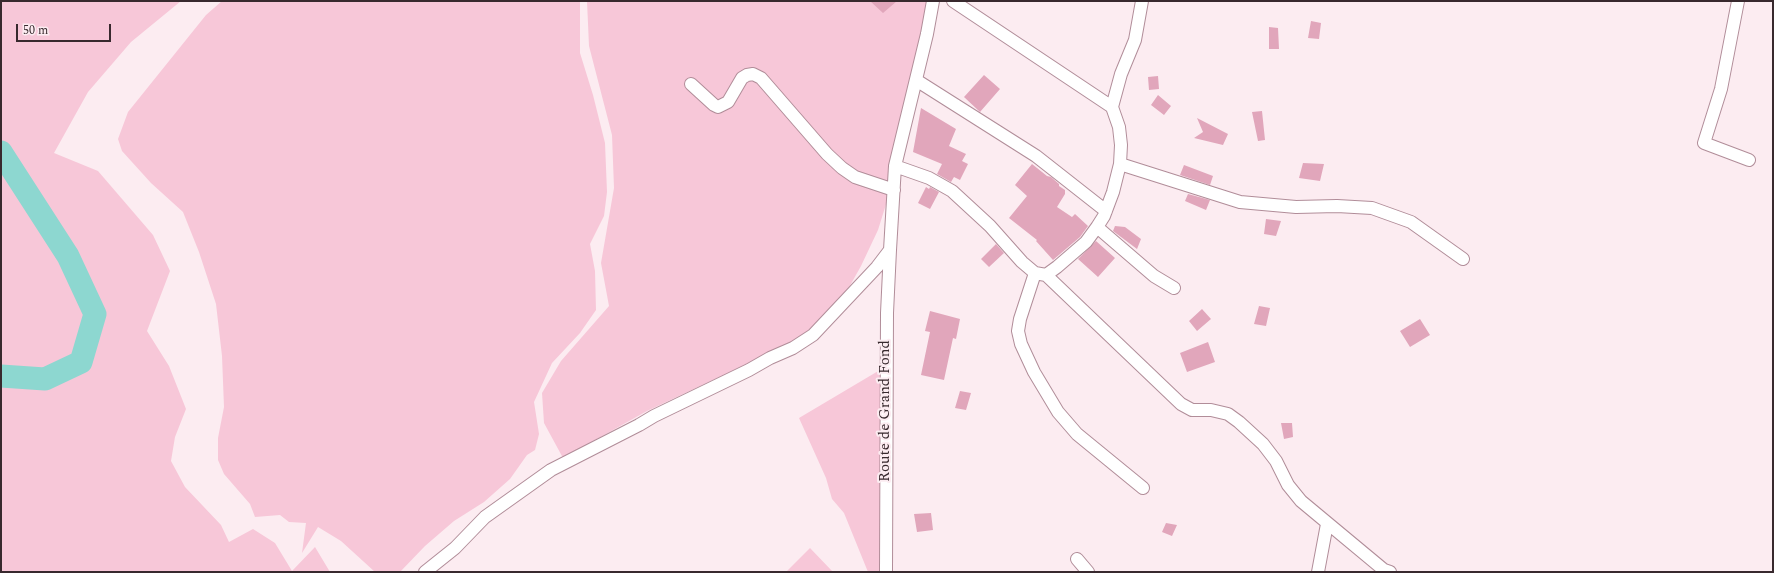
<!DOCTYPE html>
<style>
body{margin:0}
#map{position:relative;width:1774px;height:573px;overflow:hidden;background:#fcecf1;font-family:Spectral,serif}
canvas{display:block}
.frame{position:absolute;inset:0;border:2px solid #38292e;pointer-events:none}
.scale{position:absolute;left:16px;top:24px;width:95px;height:18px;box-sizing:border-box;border:2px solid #38292e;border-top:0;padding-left:5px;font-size:12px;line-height:14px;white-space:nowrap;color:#38292e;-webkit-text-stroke:3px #fcecf1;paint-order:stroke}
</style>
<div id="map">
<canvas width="1774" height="573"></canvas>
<div class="frame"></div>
<div class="scale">50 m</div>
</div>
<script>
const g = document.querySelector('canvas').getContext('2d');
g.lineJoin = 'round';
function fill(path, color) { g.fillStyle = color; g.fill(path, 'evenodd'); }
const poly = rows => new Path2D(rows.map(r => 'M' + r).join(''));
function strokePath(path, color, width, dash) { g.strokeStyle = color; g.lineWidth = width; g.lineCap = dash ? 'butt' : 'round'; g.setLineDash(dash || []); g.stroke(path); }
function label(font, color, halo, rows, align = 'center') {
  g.font = font + ' Spectral,serif'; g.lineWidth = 4; g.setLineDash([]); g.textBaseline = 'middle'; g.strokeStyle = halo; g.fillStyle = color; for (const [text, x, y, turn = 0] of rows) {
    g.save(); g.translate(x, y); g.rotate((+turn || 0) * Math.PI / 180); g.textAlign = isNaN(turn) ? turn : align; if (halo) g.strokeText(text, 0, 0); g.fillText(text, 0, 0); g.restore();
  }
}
const green = poly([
 [1,1,181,1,131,42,88,92,54,153,98,171,153,235,170,271,147,331,169,366,186,409,175,437,171,461,185,487,221,525,229,542,253,529,275,543,292,571,315,547,330,572,1,572],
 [222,1,580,1,580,53,593,95,605,143,607,192,604,216,590,244,595,271,596,310,580,333,552,363,534,402,539,434,535,450,527,455,510,479,484,502,454,521,425,546,400,572,375,572,341,541,318,527,302,553,306,523,289,522,280,515,255,517,250,504,224,474,218,460,218,438,224,407,222,356,216,304,199,252,183,212,151,183,122,151,118,139,128,112,206,15],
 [587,1,928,1,897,169,878,230,861,266,838,307,798,340,647,411,563,458,544,423,542,393,561,361,609,306,601,263,614,188,612,135,589,46],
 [890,364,882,572,868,572,844,513,832,499,826,478,799,418],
 [810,548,833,572,786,572]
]);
const river = poly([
 [1,152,68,256,95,314,81,362,45,379,1,376]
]);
const building = poly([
 [870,1,897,1,883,13],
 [1311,21,1321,23,1319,39,1308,38],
 [1269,27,1278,28,1279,49,1269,49],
 [984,75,1000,89,980,112,964,97],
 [1158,76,1159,89,1149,90,1148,77],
 [1158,95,1171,106,1164,115,1151,105],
 [921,108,956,129,949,146,966,154,962,161,968,164,960,180,954,177,951,182,937,174,942,164,913,152],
 [1262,111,1265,140,1258,141,1252,112],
 [1197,118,1228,134,1223,145,1194,138,1203,132],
 [1303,163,1324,164,1320,181,1299,178],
 [1032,164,1047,176,1051,177,1059,184,1059,186,1065,190,1065,194,1057,207,1072,217,1075,214,1088,226,1080,237,1053,260,1036,241,1037,240,1009,218,1027,196,1015,185],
 [1184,165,1213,176,1210,185,1180,175],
 [926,187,929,189,930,187,939,192,930,209,918,203],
 [1188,194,1210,200,1206,210,1185,201],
 [1266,219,1281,221,1276,236,1264,234],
 [1115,226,1125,227,1141,239,1137,249,1113,231],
 [1096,241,1115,258,1098,277,1078,259],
 [996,244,1004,253,989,267,981,259],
 [1259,306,1270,308,1266,326,1254,324],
 [1202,309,1211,319,1197,331,1189,321],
 [930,311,960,319,956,339,953,338,944,380,921,375,930,332,925,331],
 [1420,319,1430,335,1410,347,1400,331],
 [1208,342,1215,362,1187,372,1180,353],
 [960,391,971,393,966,410,955,408],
 [1281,423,1292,423,1293,437,1284,439],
 [931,513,933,530,917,532,914,514],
 [1166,523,1177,525,1172,536,1162,532]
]);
const minor = poly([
 [953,1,1112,107],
 [1738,1,1721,89,1704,143,1749,160],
 [916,80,1036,156,1106,211],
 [691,84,714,105,718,107,728,102,742,78,747,75,753,74,761,78,827,154,842,168,855,177,894,190],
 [1120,164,1240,202,1296,207,1337,206,1372,208,1411,222,1463,259],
 [895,166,929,178,952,191,990,226,1022,262,1035,273,1046,275,1181,404,1192,410,1211,410,1228,414,1239,422,1263,444,1276,461,1288,485,1301,501,1384,570,1390,572],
 [1097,227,1154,276,1174,288],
 [1035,273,1020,319,1018,331,1021,344,1034,372,1058,412,1077,434,1143,488],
 [1046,275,1057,267,1086,242,1097,227,1104,216,1113,192,1120,164,1121,145,1119,127,1112,107,1121,74,1135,40,1142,1],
 [1077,559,1088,572],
 [425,572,455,548,485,517,551,470,639,425,654,416,749,370,770,358,793,348,813,335,877,267,890,250,895,166,927,34,933,1],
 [886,572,887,313,890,250],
 [1318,572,1327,524]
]);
const streetNames = [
 ["Route de Grand Fond",886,411,-90]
];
fill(green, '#f7c7d8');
strokePath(river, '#8dd7d0', 23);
fill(building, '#e1a6bb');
strokePath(minor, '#b18d99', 14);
strokePath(minor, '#fff', 12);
label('15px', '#38292e', '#fcecf1', streetNames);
</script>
